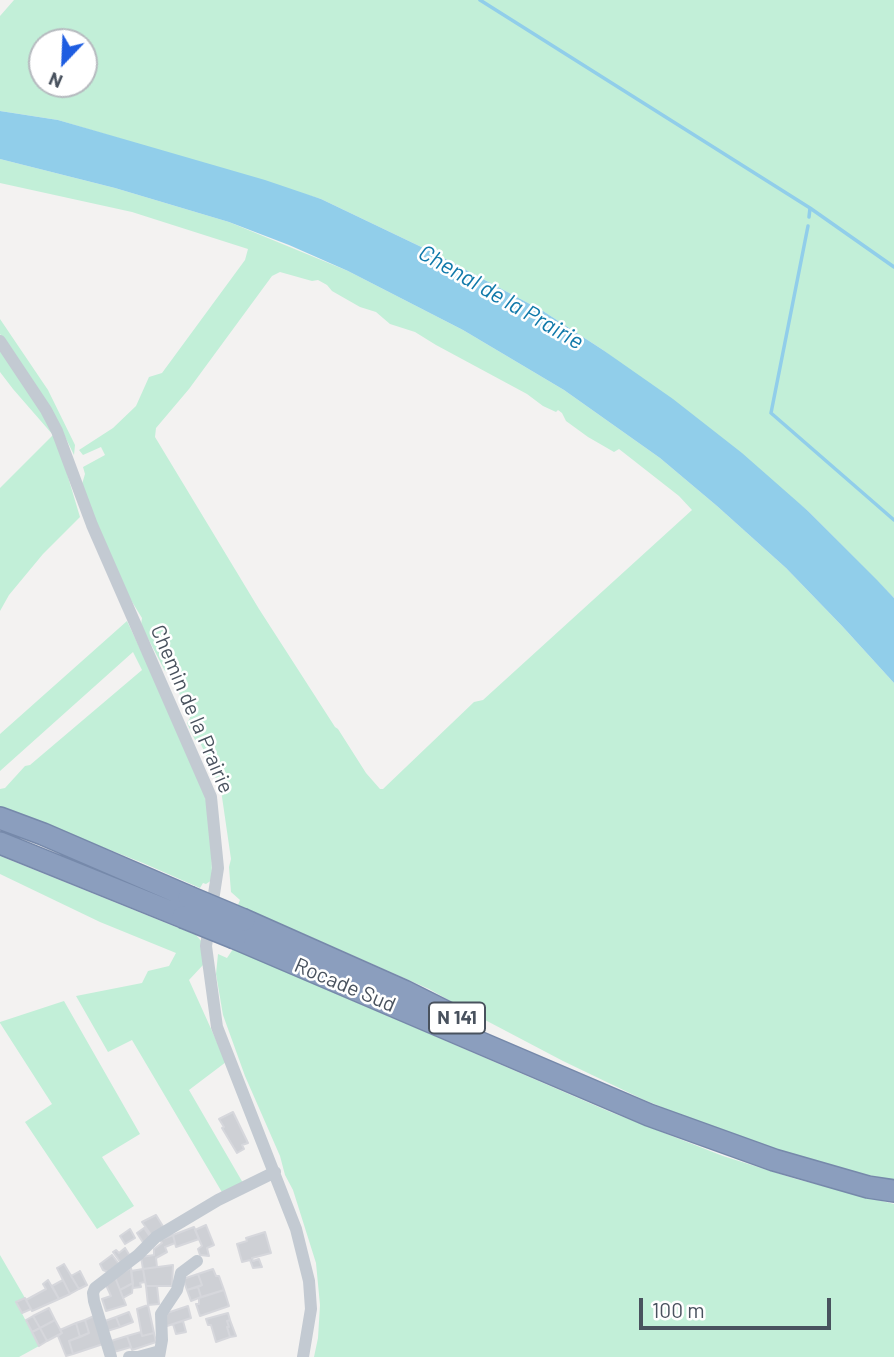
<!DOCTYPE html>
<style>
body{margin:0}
#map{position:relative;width:894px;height:1357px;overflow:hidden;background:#f3f2f1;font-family:Barlow,sans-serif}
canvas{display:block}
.north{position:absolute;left:28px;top:28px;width:70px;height:70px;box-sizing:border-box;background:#fff;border:2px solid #b6babf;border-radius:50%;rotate:203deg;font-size:19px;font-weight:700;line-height:28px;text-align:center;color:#49525e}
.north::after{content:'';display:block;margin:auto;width:24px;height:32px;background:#1e5de1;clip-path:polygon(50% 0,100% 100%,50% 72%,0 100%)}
.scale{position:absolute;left:639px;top:1298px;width:192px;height:32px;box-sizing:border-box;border:4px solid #49525e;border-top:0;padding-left:9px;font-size:21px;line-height:24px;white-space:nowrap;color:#49525e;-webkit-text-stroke:5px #fff;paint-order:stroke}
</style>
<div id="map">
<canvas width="894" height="1357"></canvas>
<div class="north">N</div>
<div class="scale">100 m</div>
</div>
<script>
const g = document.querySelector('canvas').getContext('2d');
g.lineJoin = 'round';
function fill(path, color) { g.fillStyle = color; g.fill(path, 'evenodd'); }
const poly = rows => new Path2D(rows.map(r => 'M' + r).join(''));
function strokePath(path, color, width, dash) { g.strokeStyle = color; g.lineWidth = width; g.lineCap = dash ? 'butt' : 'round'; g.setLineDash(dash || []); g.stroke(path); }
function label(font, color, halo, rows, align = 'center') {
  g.font = font + ' Barlow,sans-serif'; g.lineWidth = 5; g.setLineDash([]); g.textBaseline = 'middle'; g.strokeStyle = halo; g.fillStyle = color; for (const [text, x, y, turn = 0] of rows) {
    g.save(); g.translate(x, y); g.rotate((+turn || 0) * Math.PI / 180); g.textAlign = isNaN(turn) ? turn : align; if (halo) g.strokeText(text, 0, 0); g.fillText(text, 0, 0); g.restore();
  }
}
const green = poly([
 [14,0,894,0,894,598,808,511,603,350,543,311,436,254,321,199,58,120,0,111,0,16],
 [42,42,84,42,84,84,42,84],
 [0,159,115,188,229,222,348,271,463,330,564,390,660,458,717,506,786,568,843,627,894,683,894,1180,856,1173,801,1157,710,1127,642,1099,563,1061,468,1011,429,989,238,905,240,900,231,892,229,867,231,859,221,790,200,742,195,740,187,723,190,718,170,672,165,671,141,625,142,618,129,597,94,521,82,484,85,474,83,467,105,455,101,447,83,455,79,450,113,428,136,406,149,377,162,373,245,260,248,249,132,212,0,183],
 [280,272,312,281,318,280,327,285,332,291,360,307,376,312,390,324,415,332,436,345,527,394,543,406,556,412,558,410,562,413,566,421,588,437,614,452,619,449,679,496,692,510,483,700,474,702,383,789,380,789,366,773,338,729,335,727,259,609,155,437,156,428,189,389,272,276],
 [0,319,48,390,75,445,74,455,52,410,0,334],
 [0,349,43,412,54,435,62,457,80,517,43,554,9,595,0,611,0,488,53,435,13,389,0,372],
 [127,621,200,776,211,822,212,880,206,884,203,883,200,888,143,863,0,807,0,789,5,788,25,766,30,765,142,670,133,652,0,771,0,734],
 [0,856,196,935,203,943,203,965,189,980,226,1062,189,1090,243,1183,223,1194,132,1040,108,1052,76,996,142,983,148,971,169,966,176,953,100,922,0,874],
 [233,949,608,1111,723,1156,796,1179,894,1204,894,1357,314,1357,318,1338,320,1305,316,1263,293,1190,285,1175,280,1156,245,1076,223,1015,216,974,218,954,227,958],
 [64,1001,140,1134,102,1157,134,1206,97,1229,25,1122,52,1104,0,1023,0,1022],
 [0,1255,25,1298,16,1302,39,1346,19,1357,0,1357]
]);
const water = poly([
 [0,111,58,120,265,180,321,199,436,254,543,311,603,350,673,399,742,453,808,511,877,580,894,598,894,683,843,627,786,568,717,506,660,458,564,390,463,330,348,271,289,245,229,222,115,188,0,159]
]);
const stream = poly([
 [480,0,810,208,894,267],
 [809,217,810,208],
 [808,226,771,413,894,520]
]);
const building = poly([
 [233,1112,248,1143,242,1145,244,1149,237,1153,222,1128,224,1127,219,1119,233,1112],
 [156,1215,164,1228,152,1236,142,1222,156,1215],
 [206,1225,214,1245,207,1248,209,1256,200,1255,198,1249,202,1246,195,1230,206,1225],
 [194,1227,199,1239,176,1247,173,1235,194,1227],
 [144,1228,151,1238,144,1244,137,1233,144,1228],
 [130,1229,135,1238,125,1244,120,1236,130,1229],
 [265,1232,271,1253,252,1258,253,1261,259,1259,262,1267,253,1268,250,1260,242,1262,237,1244,247,1241,246,1238,265,1232],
 [173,1235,175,1243,165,1247,167,1252,156,1258,157,1267,143,1269,141,1257,154,1255,154,1249,162,1243,160,1240,173,1235],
 [125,1248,130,1256,121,1263,113,1252,116,1250,119,1253,125,1248],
 [112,1255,119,1264,108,1272,103,1270,100,1264,112,1255],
 [64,1264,79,1289,70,1294,57,1268,64,1264],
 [173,1265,172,1286,146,1286,143,1269,173,1265],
 [131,1268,133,1283,120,1290,115,1277,131,1268],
 [143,1269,145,1282,140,1283,141,1287,133,1288,131,1271,143,1269],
 [213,1269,216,1276,219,1276,224,1290,201,1297,198,1287,202,1285,198,1274,213,1269],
 [80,1271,87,1285,79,1289,71,1276,80,1271],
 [198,1274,202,1285,187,1290,183,1279,198,1274],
 [115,1277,126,1305,106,1311,102,1299,111,1296,106,1285,115,1277],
 [48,1280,59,1299,32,1311,26,1300,46,1289,43,1284,48,1280],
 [63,1280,70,1294,59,1299,52,1286,63,1280],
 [133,1283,132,1293,123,1298,120,1290,133,1283],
 [146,1286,157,1286,159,1304,148,1305,146,1286],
 [198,1287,201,1297,191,1301,187,1290,198,1287],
 [224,1290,229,1306,200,1316,196,1304,199,1304,199,1298,224,1290],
 [25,1298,31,1309,22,1313,16,1302,25,1298],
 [148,1305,154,1333,142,1336,137,1309,148,1305],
 [188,1306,191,1318,164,1327,164,1314,188,1306],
 [49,1308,55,1320,40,1328,33,1316,49,1308],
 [129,1312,133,1322,120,1327,116,1317,129,1312],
 [228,1313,230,1320,227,1321,229,1327,227,1327,230,1337,216,1342,211,1325,208,1325,206,1319,228,1313],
 [33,1316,40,1328,32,1332,26,1320,33,1316],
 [94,1316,103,1344,73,1354,69,1341,89,1333,85,1320,94,1316],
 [116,1317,120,1327,107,1331,105,1321,116,1317],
 [55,1320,62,1333,47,1341,40,1328,55,1320],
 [85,1320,89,1333,80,1337,76,1323,85,1320],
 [230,1320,236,1336,230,1337,227,1327,229,1327,227,1321,230,1320],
 [183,1321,186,1332,176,1334,173,1324,183,1321],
 [76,1323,80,1337,69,1341,73,1354,66,1356,58,1336,62,1333,60,1330,76,1323],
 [40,1328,47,1341,39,1346,32,1332,40,1328],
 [141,1332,142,1336,154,1333,156,1342,132,1350,127,1336,141,1332],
 [127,1336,131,1347,114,1352,111,1341,127,1336]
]);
const street = poly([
 [0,341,46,410,57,431,92,525,211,797,218,868,206,946,217,1027,296,1229,309,1281,311,1309,303,1357],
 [111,1357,94,1301,93,1293,95,1288,138,1255,156,1237,218,1200,275,1172],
 [129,1357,138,1357,160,1351],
 [159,1357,162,1340,161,1314,177,1290,181,1273,197,1261]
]);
const highway = poly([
 [0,818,43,834,189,897],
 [0,843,183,917],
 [244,920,404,991,472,1025],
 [235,938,649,1115,774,1160,868,1187,894,1191]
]);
const highwayBridge = poly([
 [189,897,244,920],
 [183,917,235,938]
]);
const shields = [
 [457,1018,56]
];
const shieldNames = [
 ["N 141",457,1018]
];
const streetNames = [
 ["Chemin de la Prairie",192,709,67],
 ["Rocade Sud",345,985,23]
];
const waterNames = [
 ["Chenal de la Prairie",501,297,30]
];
fill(green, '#c2efd8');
fill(water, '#91ceea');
strokePath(stream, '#91ceea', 3.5);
fill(building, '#ced0d5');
strokePath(building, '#d6d7dc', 2);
strokePath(highway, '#7689aa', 24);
strokePath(street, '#c3cad2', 12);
strokePath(highway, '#8b9ebe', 21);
strokePath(highwayBridge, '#7689aa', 24, []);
strokePath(highwayBridge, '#8b9ebe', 21);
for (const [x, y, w] of shields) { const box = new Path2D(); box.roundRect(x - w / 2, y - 15.5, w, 31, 5); g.fillStyle = '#fff'; g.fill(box); strokePath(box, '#49525e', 2); }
label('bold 19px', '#49525e', null, shieldNames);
label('21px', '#49525e', '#fff', streetNames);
label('italic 23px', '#1079aa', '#fff', waterNames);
</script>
